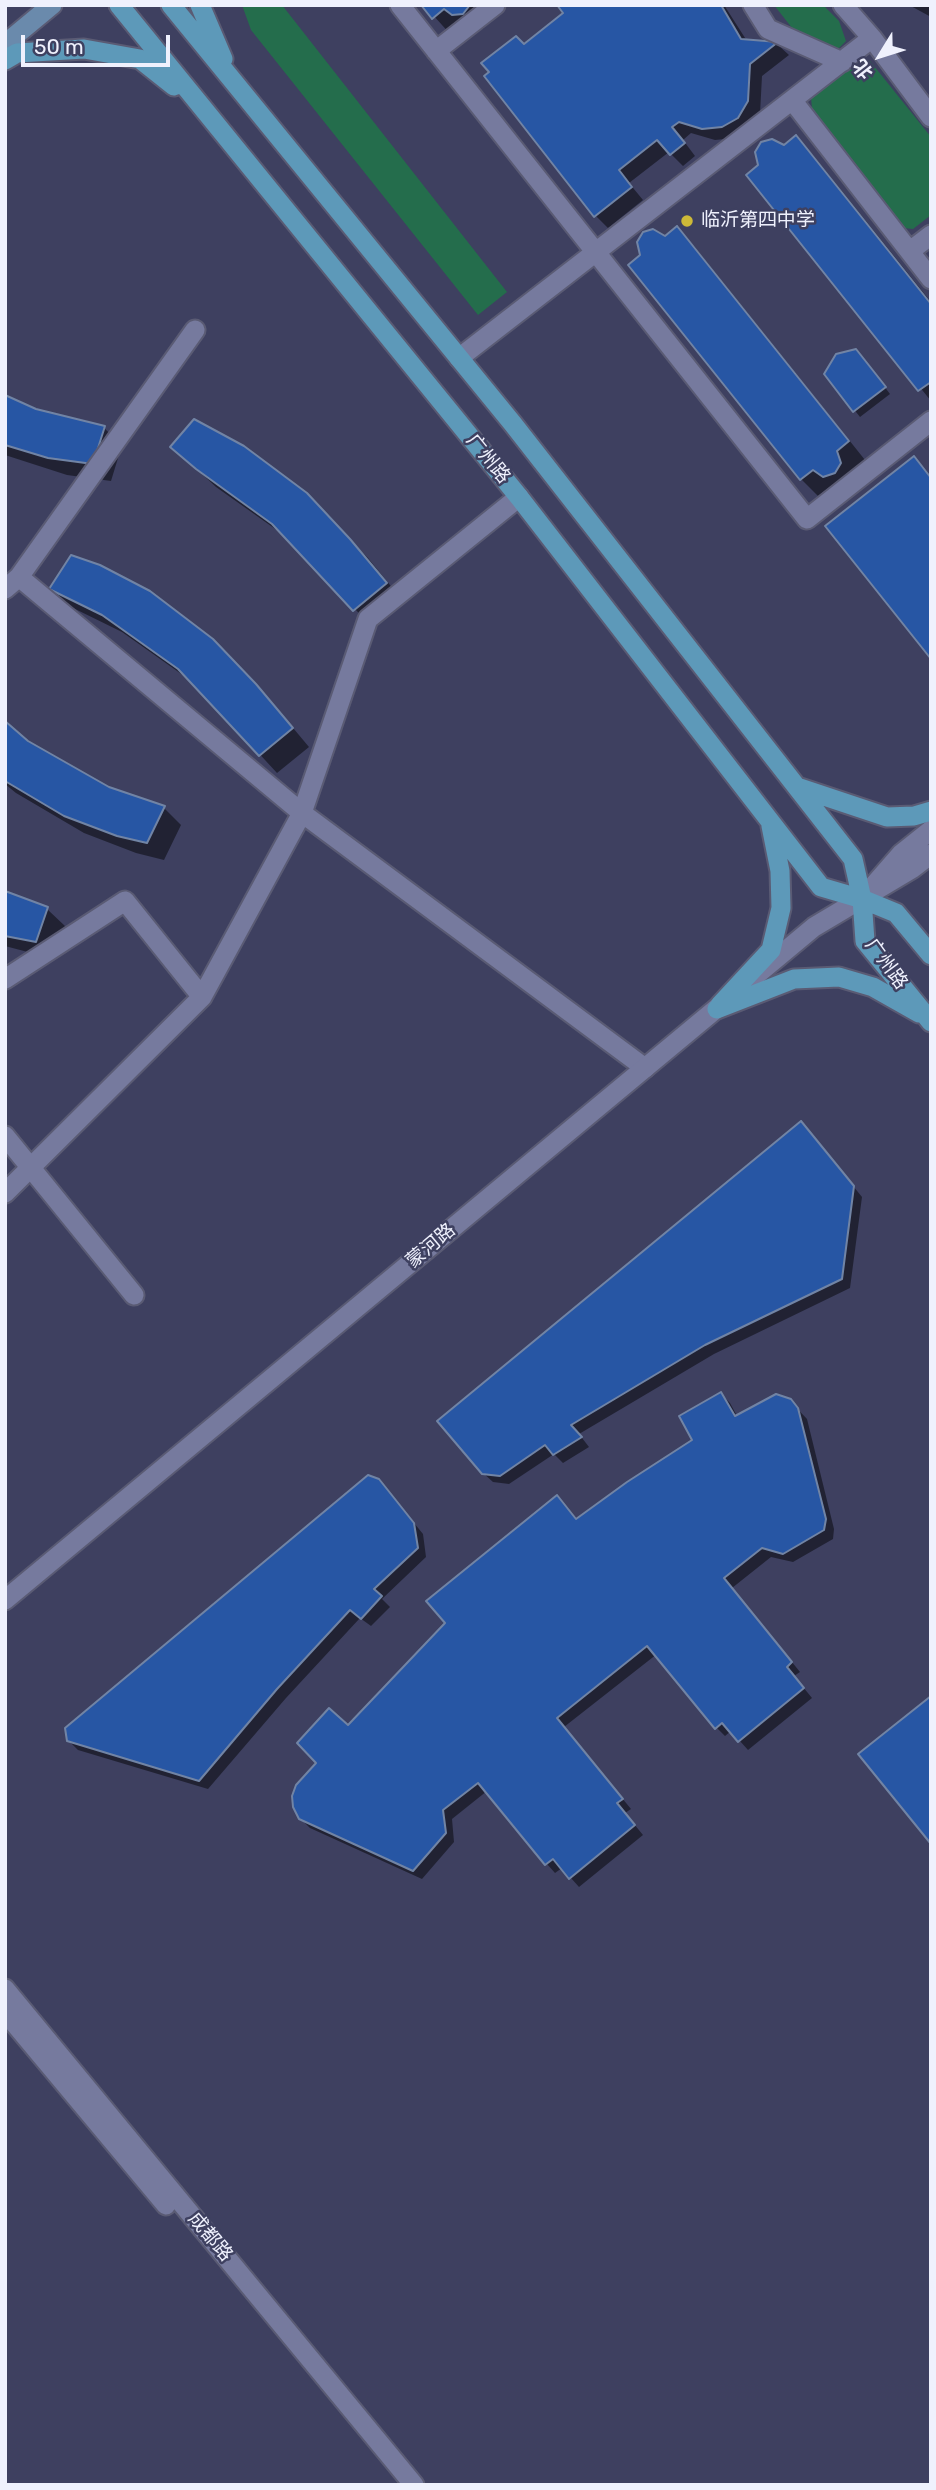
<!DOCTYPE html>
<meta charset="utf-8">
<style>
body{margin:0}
#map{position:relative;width:936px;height:2490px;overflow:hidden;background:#3e4060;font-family:Rubik,"Noto Sans SC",sans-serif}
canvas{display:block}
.frame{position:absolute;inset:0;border:7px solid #eff1fd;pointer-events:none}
.north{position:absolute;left:845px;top:21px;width:70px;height:70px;-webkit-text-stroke:5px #3e4060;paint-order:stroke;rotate:232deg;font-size:19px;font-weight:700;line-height:28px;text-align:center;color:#eff1fd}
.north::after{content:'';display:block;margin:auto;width:24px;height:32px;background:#eff1fd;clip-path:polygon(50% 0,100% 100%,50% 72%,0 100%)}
.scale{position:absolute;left:21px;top:35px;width:149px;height:32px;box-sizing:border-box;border:4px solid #eff1fd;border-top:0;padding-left:9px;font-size:21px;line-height:24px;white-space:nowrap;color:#eff1fd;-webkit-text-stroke:5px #3e4060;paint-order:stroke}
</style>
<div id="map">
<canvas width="936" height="2490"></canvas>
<div class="frame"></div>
<div class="north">北</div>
<div class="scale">50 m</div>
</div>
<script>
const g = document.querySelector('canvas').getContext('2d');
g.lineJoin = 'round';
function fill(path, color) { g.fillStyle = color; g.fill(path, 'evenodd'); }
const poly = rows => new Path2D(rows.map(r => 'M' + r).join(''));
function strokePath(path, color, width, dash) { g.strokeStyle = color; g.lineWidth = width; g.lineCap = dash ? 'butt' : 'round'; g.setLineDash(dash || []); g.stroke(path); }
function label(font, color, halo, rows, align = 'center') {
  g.font = font + ' Rubik,"Noto Sans SC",sans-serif'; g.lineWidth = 5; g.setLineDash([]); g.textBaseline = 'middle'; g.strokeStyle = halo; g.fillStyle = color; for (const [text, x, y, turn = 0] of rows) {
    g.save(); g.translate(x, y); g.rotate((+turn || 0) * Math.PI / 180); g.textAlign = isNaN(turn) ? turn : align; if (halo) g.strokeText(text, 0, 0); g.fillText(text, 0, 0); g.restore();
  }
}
const green = poly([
 [242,5,282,5,507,292,478,315,251,30],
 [774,5,823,5,839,21,846,41,837,50,792,28],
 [857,60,870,61,931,137,931,215,913,229,904,228,812,109,811,97]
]);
const shadow = poly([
 [424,5,488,5,488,19,484,28,476,32,451,35],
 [559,5,724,5,747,41,777,44,789,55,762,76,760,114,735,138,715,140,691,133,683,140,695,156,683,166,669,152,629,183,643,200,608,228,596,216,523,46,565,13],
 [909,5,931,5,931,17],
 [796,137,813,155,931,302,931,401,749,175],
 [677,228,694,246,865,460,854,469,857,482,842,493,831,486,818,496,801,479,665,238],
 [862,357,890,394,860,417,826,374],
 [5,397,35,411,104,428,122,445,111,481,67,475,5,455],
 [173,447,325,513,368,558,403,601,372,627,288,538,216,487],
 [51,589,231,658,273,704,309,747,277,773,194,683,122,632,69,606],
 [5,724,27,742,108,788,164,808,181,825,164,860,136,853,84,833,16,793,5,784],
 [5,893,47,909,65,926,54,959,5,946],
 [810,1133,862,1197,850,1288,714,1354,579,1434,589,1447,563,1463,554,1454,509,1484,493,1482,483,1473],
 [721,1394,730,1403,737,1416,790,1401,807,1419,834,1529,833,1539,793,1562,771,1557,732,1588,800,1672,794,1676,812,1698,748,1750,731,1731,725,1736,716,1727,657,1654,564,1727,631,1809,625,1813,643,1835,579,1887,562,1868,555,1873,547,1864,487,1791,452,1819,454,1842,422,1879,310,1828,300,1818,348,1728,566,1506,577,1520,694,1440],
 [388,1491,423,1534,426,1557,382,1599,390,1607,371,1626,360,1618,286,1698,208,1789,78,1750,68,1740]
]);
const building = poly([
 [421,5,470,5,463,14,452,15,444,9,432,19,421,5],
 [557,5,721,5,741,39,778,42,750,64,748,101,738,118,722,127,702,129,679,122,672,127,685,143,670,155,657,140,619,170,632,187,594,217,484,76,489,72,481,63,516,36,524,44,563,13,557,5],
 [796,135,931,304,931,382,918,391,746,175,758,165,755,152,761,142,772,139,784,145,796,135],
 [677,226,849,441,837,451,841,463,835,473,823,477,813,470,800,480,628,265,640,255,637,242,643,232,653,229,665,236,677,226],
 [856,349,886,387,853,412,824,374,836,354,856,349],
 [5,395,36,409,105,426,93,464,48,458,5,445,5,395],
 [194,419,244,446,307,493,350,539,387,583,353,611,272,524,196,469,170,447,194,419],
 [914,456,931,478,931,659,825,526,914,456],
 [71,555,100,565,150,591,213,639,256,684,293,728,259,756,178,669,102,615,49,589,71,555],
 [5,721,28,741,109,787,165,806,147,843,117,836,64,816,5,781,5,721],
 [5,891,48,907,36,942,5,936,5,891],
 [801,1121,854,1186,842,1279,705,1345,571,1425,582,1437,553,1455,545,1445,500,1476,482,1474,437,1421,801,1121],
 [721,1392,735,1416,776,1394,791,1399,798,1408,826,1519,824,1530,783,1554,762,1548,724,1578,792,1662,787,1667,804,1688,738,1742,722,1723,715,1729,647,1646,557,1718,623,1799,617,1803,635,1825,569,1879,553,1859,545,1865,478,1783,443,1810,446,1833,413,1871,299,1819,293,1807,292,1796,296,1785,316,1763,297,1743,329,1708,348,1725,445,1623,426,1601,557,1495,576,1519,627,1482,692,1440,679,1416,721,1392],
 [368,1475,379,1479,414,1523,418,1548,374,1589,382,1596,361,1619,350,1610,277,1689,199,1781,67,1741,65,1728,368,1475],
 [931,1696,931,1844,858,1754,931,1696]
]);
const minor = poly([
 [400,5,807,519,931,421],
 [753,5,768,29,842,62],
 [843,5,872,38,931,117],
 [436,51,495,5],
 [792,100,931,279],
 [910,251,931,235],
 [459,358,872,38],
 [19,577,302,813,645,1068],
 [5,589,19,577,195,330],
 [5,979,125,901,202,997],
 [5,1136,134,1295],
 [5,1193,202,997,302,813,368,619,519,497]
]);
const tertiary = poly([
 [874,885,901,854,931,830],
 [754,977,814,927,913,868,931,854],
 [5,1600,728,999],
 [5,1989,414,2485],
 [5,2012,166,2205]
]);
const secondary = poly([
 [5,44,52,5]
]);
const primary = poly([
 [119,5,519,497,821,887,862,899,896,913,931,955],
 [171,5,513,424,853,859,862,899,865,941,931,1022],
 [200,5,223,59],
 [5,60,17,53,84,49,140,59,174,86],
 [797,787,887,817,914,816,931,811],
 [720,1005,771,950,781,908,780,871,771,826],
 [717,1009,794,979,839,977,873,987,919,1013]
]);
const markers = [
 [687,221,7,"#cdb938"]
];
const poiNames = [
 ["临沂第四中学",701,221]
];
const streetNames = [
 ["广州路",488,459,51],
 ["广州路",886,964,54],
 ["蒙河路",431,1246,-40],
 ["成都路",210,2237,50]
];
fill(green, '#246d4c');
fill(shadow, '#0007');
fill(building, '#2756a4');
strokePath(building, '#7184a5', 2);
strokePath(minor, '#5a5b74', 23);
strokePath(tertiary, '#5a5b74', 23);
strokePath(secondary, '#5a5b74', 23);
strokePath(primary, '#5a5b74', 23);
strokePath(minor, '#767a9e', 19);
strokePath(tertiary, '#767a9e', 19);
strokePath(secondary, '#6a8aac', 19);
strokePath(primary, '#5d99b9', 19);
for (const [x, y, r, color] of markers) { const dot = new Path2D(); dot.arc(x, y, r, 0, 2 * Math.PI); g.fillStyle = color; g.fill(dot); strokePath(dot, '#3e4060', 2.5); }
label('19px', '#eff1fd', '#3e4060', poiNames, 'left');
label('19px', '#eff1fd', '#3e4060', streetNames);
</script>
